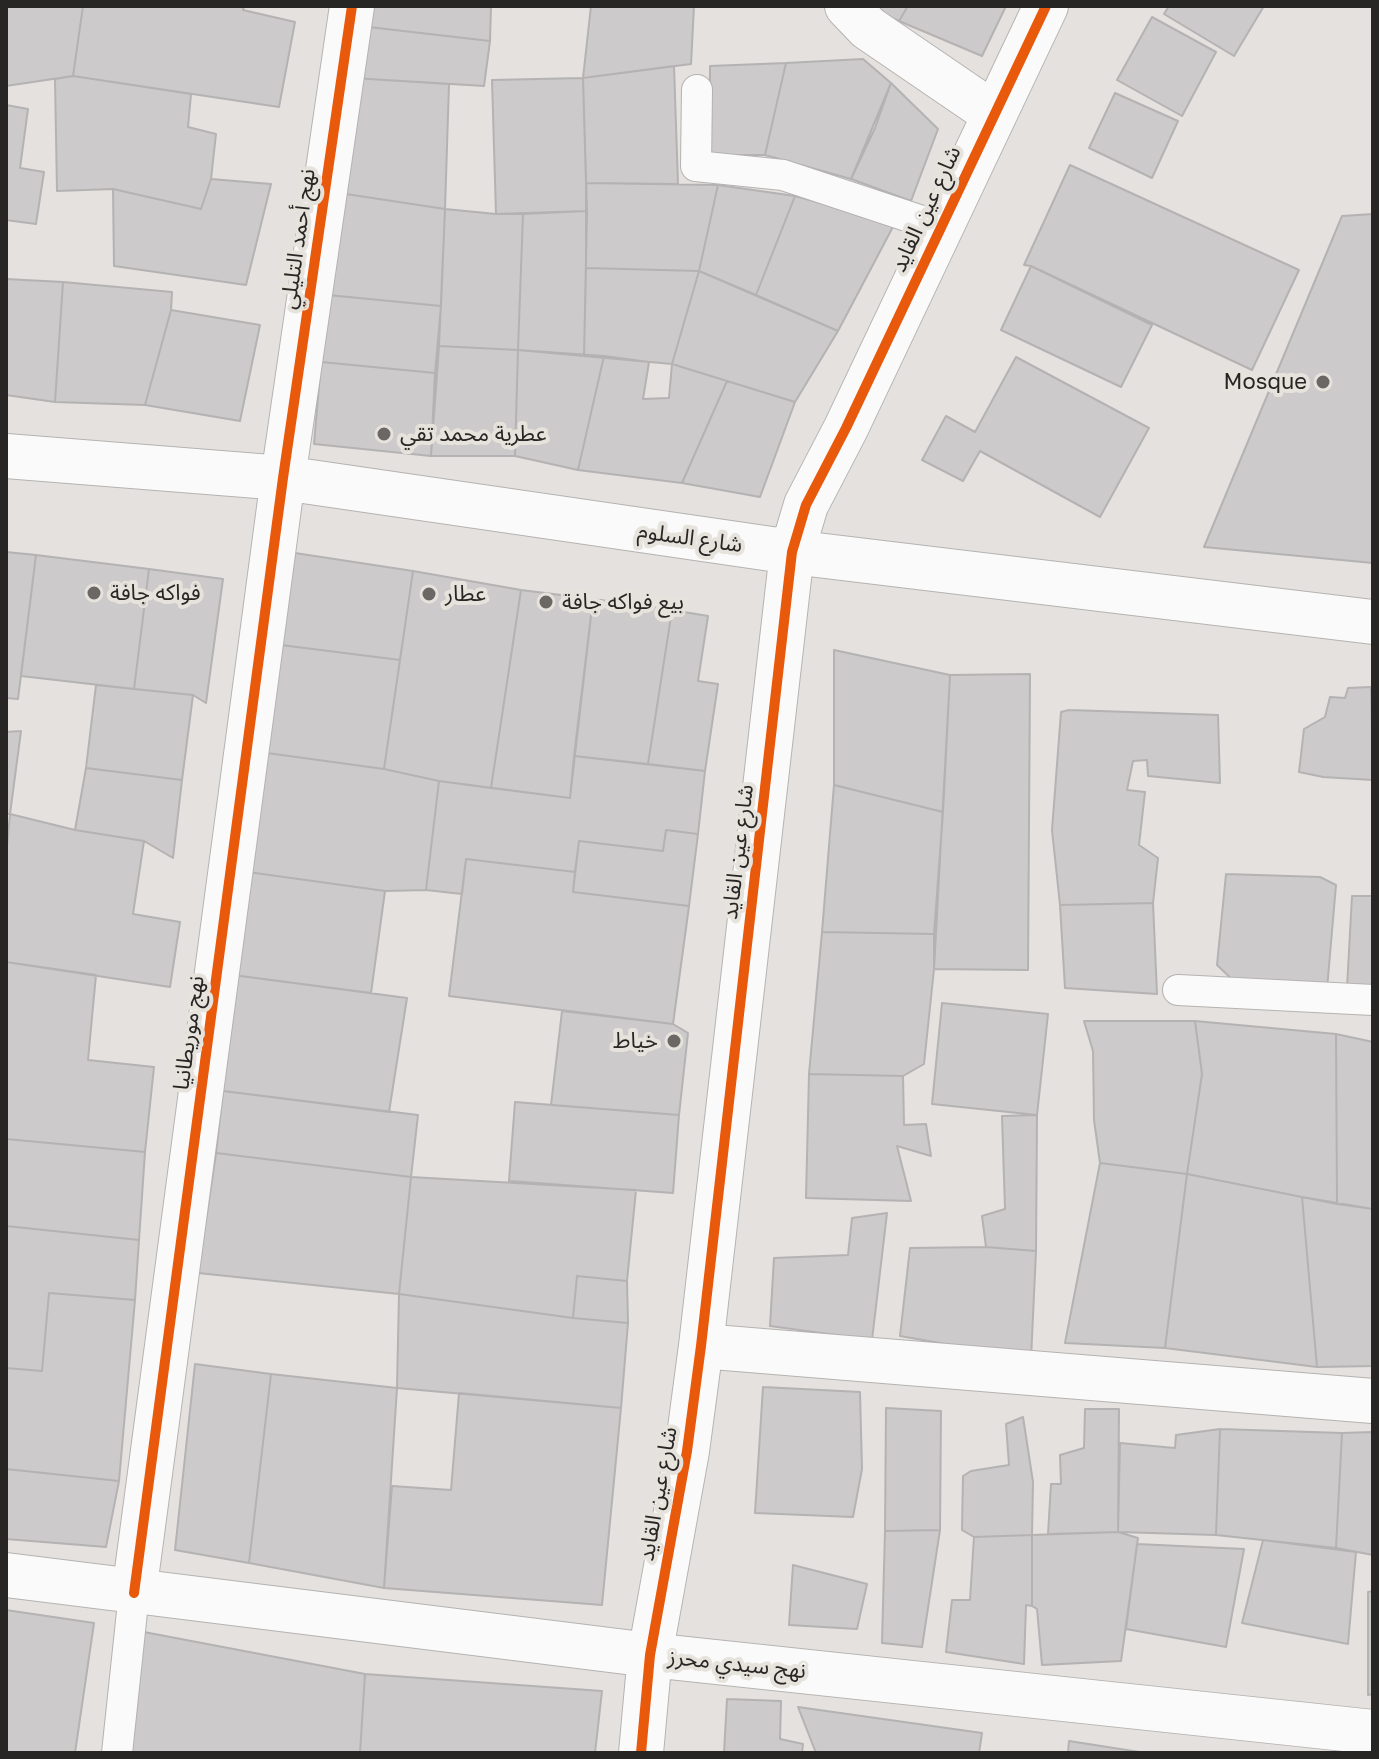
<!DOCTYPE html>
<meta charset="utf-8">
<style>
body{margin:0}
#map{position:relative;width:1379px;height:1759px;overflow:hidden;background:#e4e1de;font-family:"Golos Text",sans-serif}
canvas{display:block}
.frame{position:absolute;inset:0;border:8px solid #282624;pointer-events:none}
</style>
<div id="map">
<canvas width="1379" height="1759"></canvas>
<div class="frame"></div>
</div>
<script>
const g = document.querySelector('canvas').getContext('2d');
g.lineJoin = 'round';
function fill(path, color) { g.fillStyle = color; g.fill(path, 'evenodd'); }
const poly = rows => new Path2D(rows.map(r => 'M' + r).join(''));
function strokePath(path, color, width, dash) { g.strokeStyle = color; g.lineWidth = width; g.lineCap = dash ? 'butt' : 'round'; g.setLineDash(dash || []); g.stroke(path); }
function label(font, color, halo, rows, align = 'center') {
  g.font = font + ' "Golos Text","Noto Sans Arabic",sans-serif'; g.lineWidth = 8; g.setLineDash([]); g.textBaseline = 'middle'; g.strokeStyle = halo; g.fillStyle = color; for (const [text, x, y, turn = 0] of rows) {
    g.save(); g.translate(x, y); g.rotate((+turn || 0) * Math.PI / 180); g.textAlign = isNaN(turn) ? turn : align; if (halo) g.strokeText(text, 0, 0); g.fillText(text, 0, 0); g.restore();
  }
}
const building = poly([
 [6,6,83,6,73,76,6,86,6,6],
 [83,6,244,6,243,10,295,22,279,107,73,76,83,6],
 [363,6,491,6,490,41,360,26,363,6],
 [591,6,694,6,691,64,583,78,591,6],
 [864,6,908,6,899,21,864,6],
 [908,6,1006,6,982,56,899,21,908,6],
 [1169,6,1264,6,1234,56,1164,14,1169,6],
 [1152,17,1216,52,1182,116,1117,80,1152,17],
 [360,26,490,41,484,86,353,78,360,26],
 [863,59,891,83,851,179,765,155,786,63,863,59],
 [786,63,765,155,710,155,710,66,786,63],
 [674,66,678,184,586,183,583,78,674,66],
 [73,76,191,94,188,127,216,134,211,179,201,209,113,189,57,191,55,79,73,76],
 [353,78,449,84,445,209,346,194,353,78],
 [583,78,587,211,496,214,492,80,583,78],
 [891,83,938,129,911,201,851,179,875,128,891,83],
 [1115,93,1178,121,1152,178,1089,148,1115,93],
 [6,105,28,109,20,168,44,172,36,224,6,220,6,105],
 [1070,165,1299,270,1252,370,1031,266,1024,265,1070,165],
 [211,179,271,184,246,285,114,266,113,189,201,209,211,179],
 [586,183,718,185,699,271,586,268,586,183],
 [718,185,795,196,756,295,699,271,718,185],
 [346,194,445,209,441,306,328,295,346,194],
 [795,196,895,223,838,331,756,295,795,196],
 [445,209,496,214,523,214,518,350,439,346,445,209],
 [587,211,584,356,518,350,523,214,587,211],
 [1373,214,1373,563,1204,547,1342,216,1373,214],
 [1031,266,1152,325,1121,387,1001,330,1031,266],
 [586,268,699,271,672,364,584,356,586,268],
 [699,271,838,331,795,402,672,364,699,271],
 [6,279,63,282,55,402,6,395,6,279],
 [63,282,172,292,171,310,145,405,55,402,63,282],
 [328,295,441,306,435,373,321,362,328,295],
 [171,310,260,325,240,421,145,405,171,310],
 [439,346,518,350,515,456,431,456,439,346],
 [518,350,604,356,578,470,515,456,518,350],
 [604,356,649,362,643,399,669,398,672,364,727,381,682,483,578,470,604,356],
 [1016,357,1149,428,1100,517,980,451,963,481,922,460,946,416,975,432,1016,357],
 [321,362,435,373,431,456,314,444,321,362],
 [727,381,795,402,760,497,682,483,727,381],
 [6,552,36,555,18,699,6,698,6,552],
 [295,553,413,571,400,660,281,645,295,553],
 [36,555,149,569,134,689,21,676,36,555],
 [149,569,223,579,206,703,193,695,134,689,149,569],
 [413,571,521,590,491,788,439,781,384,769,413,571],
 [521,590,593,599,570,798,491,788,521,590],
 [593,599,672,610,648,764,574,756,593,599],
 [672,610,708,616,698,681,718,684,705,771,648,764,672,610],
 [281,645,400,660,384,769,267,753,281,645],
 [834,650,950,675,943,812,834,785,834,650],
 [1030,674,1028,970,934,969,950,675,1030,674],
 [96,685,193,695,182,780,86,768,96,685],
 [1371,687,1373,780,1323,777,1299,772,1304,729,1325,717,1330,697,1345,698,1348,688,1371,687],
 [1069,710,1218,715,1220,783,1148,776,1147,760,1133,761,1127,790,1145,792,1139,845,1158,858,1153,903,1060,905,1052,830,1061,712,1069,710],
 [21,731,10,814,6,814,6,732,21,731],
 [267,753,384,769,439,781,426,890,385,891,248,872,267,753],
 [574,756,705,771,698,834,666,830,663,851,579,841,575,872,466,859,462,894,426,890,439,781,570,798,574,756],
 [86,768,182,780,173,858,144,841,75,830,86,768],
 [834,785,943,812,934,934,822,932,834,785],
 [10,814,75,830,144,841,133,914,180,922,170,987,6,962,6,857,10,814],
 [666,830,698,834,689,906,573,892,579,841,663,851,666,830],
 [466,859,575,872,573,892,689,906,673,1024,449,996,466,859],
 [248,872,385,891,371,993,233,975,248,872],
 [1226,874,1320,877,1336,885,1327,989,1238,985,1217,965,1226,874],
 [1352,896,1373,896,1373,988,1347,988,1352,896],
 [1153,903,1157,994,1065,988,1060,905,1153,903],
 [822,932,934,934,934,969,924,1064,903,1076,809,1074,822,932],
 [6,962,96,975,88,1060,154,1067,145,1152,6,1139,6,962],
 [233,975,407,998,389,1112,223,1091,233,975],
 [942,1003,1048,1014,1037,1115,932,1104,942,1003],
 [562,1011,673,1024,688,1033,679,1115,551,1105,562,1011],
 [1084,1021,1195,1021,1202,1074,1187,1174,1100,1163,1094,1120,1093,1051,1084,1021],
 [1195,1021,1336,1034,1337,1204,1187,1174,1202,1074,1195,1021],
 [1336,1034,1373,1042,1373,1209,1337,1204,1336,1034],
 [809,1074,903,1076,904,1125,926,1124,931,1156,897,1146,911,1201,806,1198,809,1074],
 [223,1091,418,1115,411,1177,216,1153,223,1091],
 [515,1102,679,1115,673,1193,509,1181,515,1102],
 [1037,1115,1036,1251,986,1247,982,1216,1005,1209,1002,1116,1037,1115],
 [6,1139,145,1152,139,1240,6,1226,6,1139],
 [216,1153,411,1177,399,1294,198,1273,216,1153],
 [1100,1163,1187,1174,1165,1348,1065,1343,1100,1163],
 [1187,1174,1302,1197,1317,1367,1165,1348,1187,1174],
 [411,1177,636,1190,627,1281,577,1276,573,1318,399,1294,411,1177],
 [1302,1197,1373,1209,1373,1366,1317,1367,1302,1197],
 [887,1213,872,1340,770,1326,774,1258,848,1255,852,1218,887,1213],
 [6,1226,139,1240,135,1300,49,1293,42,1371,6,1368,6,1226],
 [986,1247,1036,1251,1031,1359,900,1336,910,1248,986,1247],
 [577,1276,627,1281,628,1323,573,1318,577,1276],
 [49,1293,135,1300,119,1481,6,1469,6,1368,42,1371,49,1293],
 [399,1294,573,1318,628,1323,621,1408,397,1388,399,1294],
 [195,1364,271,1374,249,1563,175,1550,195,1364],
 [271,1374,397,1388,384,1588,249,1563,271,1374],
 [763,1387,860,1392,862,1469,853,1517,755,1513,763,1387],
 [459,1393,621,1408,602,1605,384,1588,392,1486,451,1490,459,1393],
 [886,1408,941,1411,940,1530,885,1531,886,1408],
 [1085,1409,1119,1409,1118,1532,1048,1534,1051,1484,1061,1484,1060,1455,1084,1448,1085,1409],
 [1023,1417,1033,1482,1032,1535,974,1537,962,1530,963,1476,971,1471,1009,1465,1006,1424,1023,1417],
 [1220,1429,1342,1433,1336,1548,1216,1535,1220,1429],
 [1220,1429,1216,1535,1118,1532,1120,1443,1175,1448,1176,1435,1220,1429],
 [1373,1432,1373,1555,1336,1548,1342,1433,1373,1432],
 [6,1469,119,1481,106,1547,6,1539,6,1469],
 [940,1530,922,1647,882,1643,885,1531,940,1530],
 [1118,1532,1138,1538,1121,1661,1042,1665,1037,1609,1032,1606,1032,1535,1118,1532],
 [1032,1535,1032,1606,1026,1605,1024,1664,946,1652,952,1600,970,1600,974,1537,1032,1535],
 [1263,1540,1356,1552,1348,1644,1242,1623,1263,1540],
 [1137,1544,1244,1549,1226,1647,1126,1629,1137,1544],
 [793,1565,867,1584,857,1629,789,1625,793,1565],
 [1373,1591,1373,1694,1368,1695,1368,1592,1373,1591],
 [6,1610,94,1623,75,1753,6,1753,6,1610],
 [144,1632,365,1674,360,1753,129,1753,144,1632],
 [365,1674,602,1691,595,1753,360,1753,365,1674],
 [727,1699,781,1701,780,1739,803,1744,802,1753,724,1753,727,1699],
 [798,1707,982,1733,979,1753,816,1753,798,1707],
 [1069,1741,1146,1753,1068,1753,1069,1741]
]);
const lane = poly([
 [697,90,696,166,783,175,940,227],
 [1178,990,1373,1000],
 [117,1753,134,1593]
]);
const street = poly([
 [847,6,868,28,994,114],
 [6,456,283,478,792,552,1373,622],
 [701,1346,1373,1401],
 [6,1575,650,1655,1373,1732],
 [134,1593,283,478,352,6],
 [641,1753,650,1655,687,1451,701,1346,792,552,806,505,846,428,1046,6]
]);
const cycleway = poly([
 [134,1593,283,478,352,6],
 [641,1753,650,1655,687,1451,701,1346,792,552,806,505,846,428,1046,6]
]);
const markers = [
 [1323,382,8,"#6a6765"],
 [384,434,8,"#6a6765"],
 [94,593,8,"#6a6765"],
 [429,594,8,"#6a6765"],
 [546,602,8,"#6a6765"],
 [674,1041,8,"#6a6765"]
];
const streetNames = [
 ["شارع عين القايد",926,209,-65],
 ["نهج أحمد التليلي",298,239,-82],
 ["شارع السلوم",690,538,8],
 ["شارع عين القايد",738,852,-83],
 ["نهج موريطانيا",189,1033,-82],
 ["شارع عين القايد",658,1494,-80],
 ["نهج سيدي محرز",737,1664,6]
];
const poiNames = [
 ["Mosque",1307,382,"right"],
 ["عطرية محمد تقي",400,434],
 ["فواكه جافة",110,593],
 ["عطار",445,594],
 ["بيع فواكه جافة",562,602],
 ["خياط",658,1041,"right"]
];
fill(building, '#cccaca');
strokePath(building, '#b4b2b3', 2);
strokePath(lane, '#b5b3b1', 32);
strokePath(street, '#b5b3b1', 46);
strokePath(lane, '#fbfafa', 30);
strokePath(street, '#fbfafa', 44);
strokePath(cycleway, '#e8590c', 10);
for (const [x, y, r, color] of markers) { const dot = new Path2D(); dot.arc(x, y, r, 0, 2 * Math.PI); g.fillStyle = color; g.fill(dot); strokePath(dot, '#e6e2dc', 3); }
label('22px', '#282624', '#e6e2dc', streetNames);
label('22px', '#282624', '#e6e2dc', poiNames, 'left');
</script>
